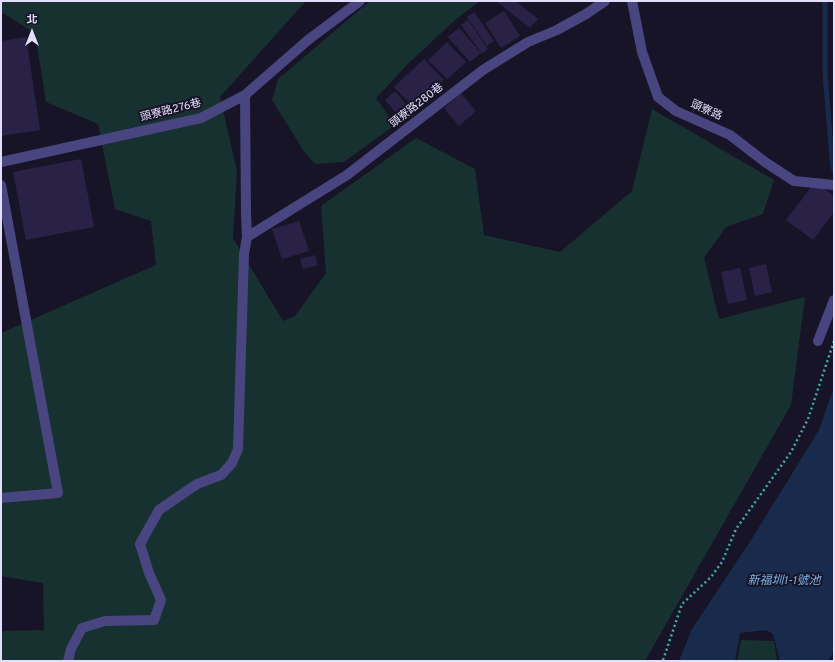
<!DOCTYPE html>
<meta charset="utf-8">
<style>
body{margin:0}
#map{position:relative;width:835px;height:662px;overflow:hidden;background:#181427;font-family:Overpass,"Noto Sans TC",sans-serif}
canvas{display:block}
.frame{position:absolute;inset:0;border:2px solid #e2defb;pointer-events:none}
.north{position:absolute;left:12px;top:12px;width:40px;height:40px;-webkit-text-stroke:3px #181427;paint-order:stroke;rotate:0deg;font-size:11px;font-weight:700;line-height:16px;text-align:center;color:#e2defb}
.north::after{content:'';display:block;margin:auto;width:14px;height:18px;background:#e2defb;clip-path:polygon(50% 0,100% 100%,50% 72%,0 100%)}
</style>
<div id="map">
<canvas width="835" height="662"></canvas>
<div class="frame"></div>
<div class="north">北</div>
</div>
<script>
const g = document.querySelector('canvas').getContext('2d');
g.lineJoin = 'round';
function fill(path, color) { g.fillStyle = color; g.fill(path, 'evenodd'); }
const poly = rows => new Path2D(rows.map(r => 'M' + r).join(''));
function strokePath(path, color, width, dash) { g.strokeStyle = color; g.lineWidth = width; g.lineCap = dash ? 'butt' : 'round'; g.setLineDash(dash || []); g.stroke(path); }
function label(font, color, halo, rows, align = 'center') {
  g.font = font + ' Overpass,"Noto Sans TC",sans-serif'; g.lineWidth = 4; g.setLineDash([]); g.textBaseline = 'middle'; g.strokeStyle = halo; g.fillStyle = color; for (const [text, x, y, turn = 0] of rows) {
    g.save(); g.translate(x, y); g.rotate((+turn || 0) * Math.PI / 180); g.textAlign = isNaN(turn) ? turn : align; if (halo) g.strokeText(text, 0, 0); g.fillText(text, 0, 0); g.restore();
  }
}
const green = poly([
 [1,1,306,1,220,97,237,171,233,238,283,321,295,316,326,273,321,206,416,138,475,169,484,235,560,252,632,191,652,109,774,180,763,214,726,227,704,258,719,319,805,297,791,405,645,661,1,661,1,631,44,630,43,583,1,576,1,333,156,265,151,221,115,209,98,124,46,102,35,33,1,12],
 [370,1,480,1,455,20,408,64,376,98,395,125,344,162,315,164,303,150,272,100,278,79],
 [741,640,774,641,777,661,737,661]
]);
const water = poly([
 [834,387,834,651,828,661,780,661,773,634,766,630,740,633,735,661,679,661,692,629,751,540,819,430]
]);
const stream = poly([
 [825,1,825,73,832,160,834,170]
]);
const building = poly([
 [496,1,516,1,538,19,530,28],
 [504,11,520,36,501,48,485,23],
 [474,12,494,41,487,46,467,17],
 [468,20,488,49,482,53,482,54,461,25],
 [459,28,481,53,470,62,448,37],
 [26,37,40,130,1,136,1,41],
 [447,42,466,62,447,79,428,60],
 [424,59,444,80,413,107,394,87],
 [395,91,412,111,402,120,385,100],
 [461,93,476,111,459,126,444,108],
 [81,159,94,227,26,240,13,172],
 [815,182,834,196,834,212,813,240,786,220],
 [299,221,309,251,282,259,272,229],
 [315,255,318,265,303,269,300,259],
 [766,264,772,292,755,296,749,268],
 [740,268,747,300,728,304,721,272]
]);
const path = poly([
 [663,660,682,604,711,577,722,562,736,529,791,452,808,419,834,341]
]);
const minor = poly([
 [632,1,642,52,658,97,676,111,730,135,765,162,794,181,834,185],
 [1,162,201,118,245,95,308,40,360,1],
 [1,185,58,493,1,498],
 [247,237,347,175,483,70,528,42,557,30,586,14,605,1],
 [818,341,834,300],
 [68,661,71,649,82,628,105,621,154,620,161,600,149,573,140,544,159,510,197,484,221,475,232,463,238,449,244,254,247,237,246,213,245,95]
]);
const streetNames = [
 ["頭寮路280巷",417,106,-38],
 ["頭寮路276巷",171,111,-14],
 ["頭寮路",706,111,24]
];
const waterNames = [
 ["新福圳1-1號池",784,582]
];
fill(green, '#173030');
fill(water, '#182b4c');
strokePath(stream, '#182b4c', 5);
fill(building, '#2a2246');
strokePath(path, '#41aca8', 2.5, [2, 3]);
strokePath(minor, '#494580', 10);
label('11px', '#e2defb', '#181427', streetNames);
label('italic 12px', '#7ab5ed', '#181427', waterNames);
</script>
